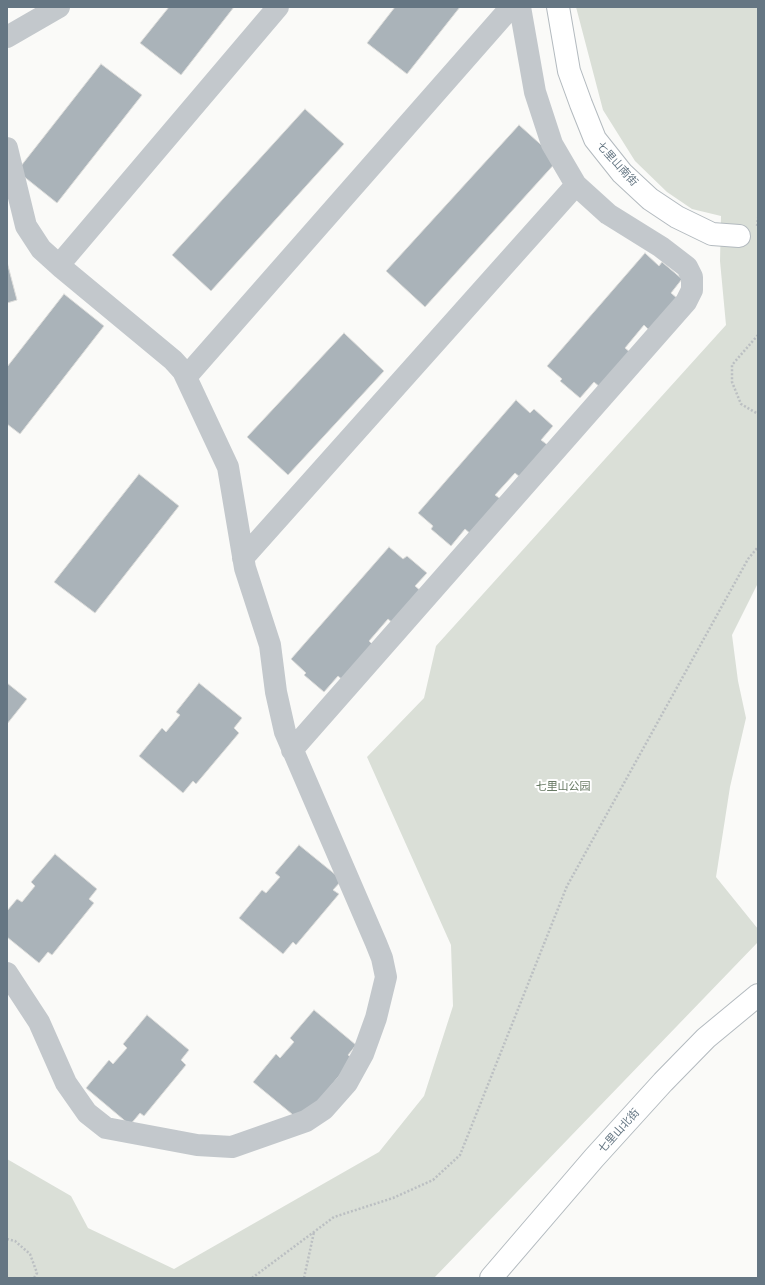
<!DOCTYPE html>
<meta charset="utf-8">
<style>
body{margin:0}
#map{position:relative;width:765px;height:1285px;overflow:hidden;background:#fafaf8;font-family:"Work Sans",sans-serif}
canvas{display:block}
.frame{position:absolute;inset:0;border:8px solid #657683;pointer-events:none}
</style>
<div id="map">
<canvas width="765" height="1285"></canvas>
<div class="frame"></div>
</div>
<script>
const g = document.querySelector('canvas').getContext('2d');
g.lineJoin = 'round';
function fill(path, color) { g.fillStyle = color; g.fill(path, 'evenodd'); }
const poly = rows => new Path2D(rows.map(r => 'M' + r).join(''));
function strokePath(path, color, width, dash) { g.strokeStyle = color; g.lineWidth = width; g.lineCap = dash ? 'butt' : 'round'; g.setLineDash(dash || []); g.stroke(path); }
function label(font, color, halo, rows, align = 'center') {
  g.font = font + ' "Work Sans","Noto Sans SC",sans-serif'; g.lineWidth = 4; g.setLineDash([]); g.textBaseline = 'middle'; g.strokeStyle = halo; g.fillStyle = color; for (const [text, x, y, turn = 0] of rows) {
    g.save(); g.translate(x, y); g.rotate((+turn || 0) * Math.PI / 180); g.textAlign = isNaN(turn) ? turn : align; if (halo) g.strokeText(text, 0, 0); g.fillText(text, 0, 0); g.restore();
  }
}
const green = poly([
 [576,7,758,7,758,583,732,635,738,681,746,718,730,787,716,877,758,929,758,942,434,1278,7,1278,7,1159,71,1196,88,1228,174,1269,379,1152,424,1096,453,1006,451,945,367,757,424,698,436,646,726,325,720,261,721,216,692,209,667,192,635,161,603,110]
]);
const building = poly([
 [169,7,234,7,181,75,140,43,169,7],
 [395,7,460,7,407,74,367,43,395,7],
 [101,64,142,95,57,203,17,171,101,64],
 [305,109,344,144,211,291,172,255,305,109],
 [519,125,558,160,425,307,386,271,519,125],
 [645,253,659,266,662,262,682,279,671,293,678,299,650,331,644,325,625,348,631,353,601,388,594,382,580,398,560,381,562,379,547,366,645,253],
 [7,262,17,300,7,303,7,262],
 [64,294,104,326,20,434,7,424,7,367,64,294],
 [344,333,384,371,288,475,247,437,344,333],
 [516,400,530,413,534,409,553,426,541,440,549,446,521,478,515,473,495,495,502,500,472,535,465,529,451,546,431,529,433,526,418,513,516,400],
 [139,474,179,506,95,613,54,582,139,474],
 [389,547,403,559,407,556,427,573,415,586,422,592,394,624,388,619,369,641,375,647,345,682,338,676,324,692,304,675,306,673,291,659,389,547],
 [7,683,27,699,7,724,7,683],
 [199,683,242,718,234,728,239,733,196,784,193,781,183,793,139,756,162,728,166,732,180,715,176,712,199,683],
 [299,845,342,880,333,890,339,894,296,945,293,942,283,954,239,918,262,890,266,893,280,877,275,873,299,845],
 [55,854,97,889,89,899,94,903,52,955,48,952,39,963,7,937,7,911,17,899,22,902,35,886,31,882,55,854],
 [314,1010,356,1045,348,1055,353,1059,311,1110,298,1119,253,1082,276,1054,280,1058,294,1042,290,1038,314,1010],
 [147,1015,189,1050,181,1060,186,1065,144,1116,140,1113,130,1125,86,1088,109,1060,113,1064,127,1048,123,1044,147,1015]
]);
const path = poly([
 [757,226,758,218],
 [758,335,732,365,732,382,741,404,758,414],
 [7,1239,15,1241,30,1254,37,1273,34,1278],
 [252,1278,334,1217,393,1198,433,1180,460,1155,567,886,748,559,758,547],
 [304,1278,314,1232]
]);
const street = poly([
 [7,37,59,7],
 [7,148,26,226,41,249,62,268,173,360,183,371,228,467,245,568,270,645,276,692,285,732,376,943,382,958,386,977,376,1018,363,1054,347,1083,324,1109,306,1121,232,1147,197,1145,106,1128,87,1113,66,1083,39,1022,7,973],
 [59,265,278,7],
 [186,377,511,7],
 [243,558,576,185],
 [292,750,686,302,692,290,692,277,687,267,661,247,608,214,576,185,552,144,535,92,520,7]
]);
const secondary = poly([
 [558,7,569,71,581,104,595,139,622,173,650,199,677,217,712,234,739,236],
 [491,1278,594,1158,663,1082,706,1038,758,995]
]);
const streetNames = [
 ["七里山南街",617,164,48],
 ["七里山北街",619,1131,-48]
];
const parkNames = [
 ["七里山公园",563,787]
];
fill(green, '#dadfd7');
fill(building, '#aab3b9');
strokePath(building, '#dcdcda', 1);
strokePath(secondary, '#b3babf', 24);
strokePath(path, '#bbbfc2', 2.5, [2, 2]);
strokePath(street, '#c3c8cc', 22);
strokePath(secondary, '#fff', 22);
label('11px', '#657683', '#fff', streetNames);
label('11px', '#687a64', '#fff', parkNames);
</script>
